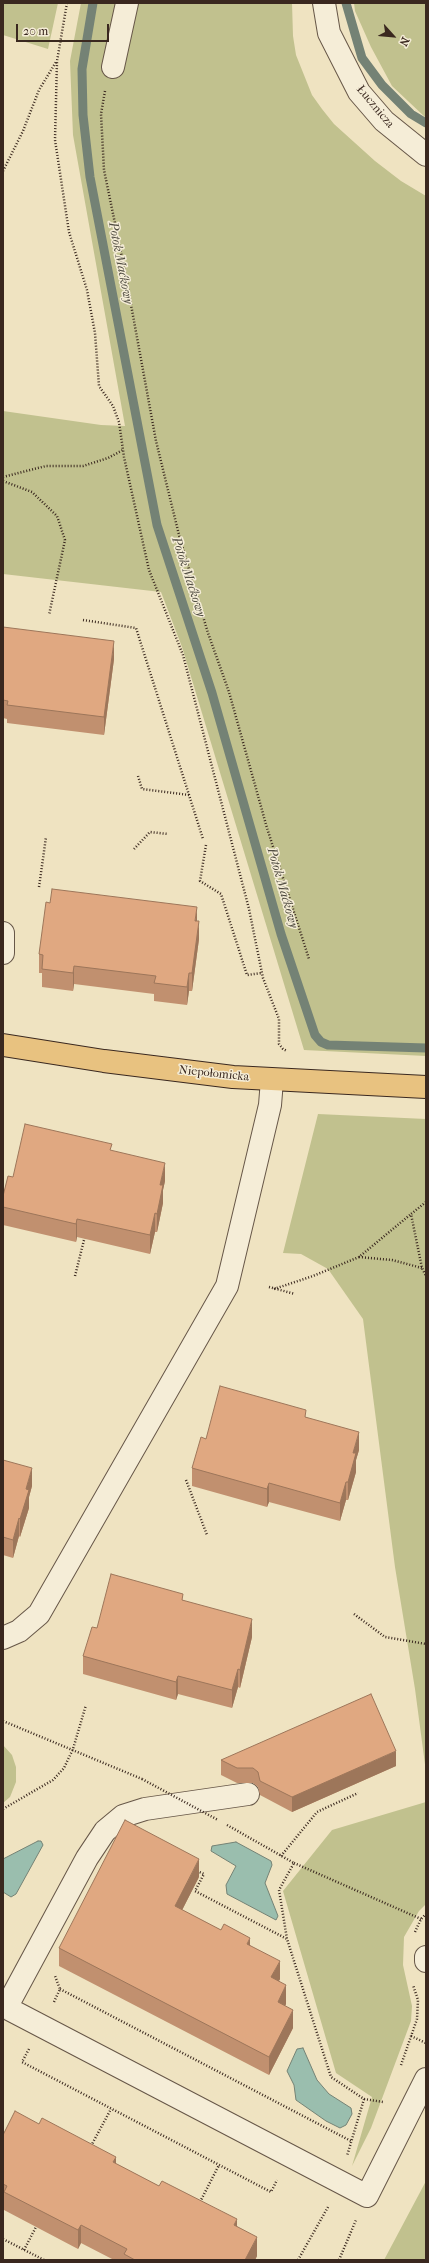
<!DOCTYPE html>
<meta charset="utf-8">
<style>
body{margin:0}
#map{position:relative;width:429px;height:2263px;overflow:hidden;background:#efe3c1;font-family:"IM FELL French Canon",serif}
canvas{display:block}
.frame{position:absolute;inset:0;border:4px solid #3a281f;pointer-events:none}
.north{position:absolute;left:373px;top:16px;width:40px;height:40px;-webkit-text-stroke:3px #f5edd7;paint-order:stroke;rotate:117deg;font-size:11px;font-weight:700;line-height:16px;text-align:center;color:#3a281f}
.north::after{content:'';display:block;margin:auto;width:14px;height:18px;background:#3a281f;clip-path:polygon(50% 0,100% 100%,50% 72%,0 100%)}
.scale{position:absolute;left:16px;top:24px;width:93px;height:18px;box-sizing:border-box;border:2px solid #3a281f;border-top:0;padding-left:5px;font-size:12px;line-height:14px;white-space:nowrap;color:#3a281f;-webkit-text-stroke:3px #f5edd7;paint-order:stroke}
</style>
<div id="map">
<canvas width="429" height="2263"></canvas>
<div class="frame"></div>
<div class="north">N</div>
<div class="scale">20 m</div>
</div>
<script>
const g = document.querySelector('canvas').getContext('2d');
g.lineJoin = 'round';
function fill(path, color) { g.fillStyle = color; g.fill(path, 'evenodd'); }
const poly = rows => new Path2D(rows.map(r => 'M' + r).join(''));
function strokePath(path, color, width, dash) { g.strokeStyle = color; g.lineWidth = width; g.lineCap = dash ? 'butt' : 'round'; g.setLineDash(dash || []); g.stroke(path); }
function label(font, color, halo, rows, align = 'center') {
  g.font = font + ' "IM FELL French Canon",serif'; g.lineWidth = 3; g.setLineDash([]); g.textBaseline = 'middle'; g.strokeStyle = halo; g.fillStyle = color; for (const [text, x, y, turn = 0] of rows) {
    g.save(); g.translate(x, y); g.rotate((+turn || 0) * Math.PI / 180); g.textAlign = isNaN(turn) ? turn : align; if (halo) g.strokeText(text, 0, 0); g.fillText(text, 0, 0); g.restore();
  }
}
const green = poly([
 [3,3,58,3,48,49,3,35],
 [81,3,292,3,293,36,296,55,312,95,322,109,334,124,375,161,401,181,426,196,426,1056,304,1050,182,647,161,592,3,574,3,411,101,425,125,426,73,135,70,61],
 [354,3,426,3,426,118,392,86,371,47,355,11],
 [318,1114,426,1119,426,1772,415,1689,395,1567,363,1319,328,1269,301,1254,283,1253],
 [3,1745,12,1755,16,1767,16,1782,10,1797,3,1803],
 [426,1802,426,1904,419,1911,404,1937,403,1965,412,2006,411,2021,371,2128,352,2166,372,2097,336,2073,283,1891,332,1830],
 [426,2181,426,2260,384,2260]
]);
const water = poly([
 [38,1841,41,1841,43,1845,16,1894,11,1897,3,1892,3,1859,38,1841],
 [236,1842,271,1861,272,1865,265,1883,278,1916,276,1920,227,1894,226,1885,236,1866,211,1851,212,1846,236,1842],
 [303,2048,317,2080,329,2094,351,2108,352,2114,346,2125,340,2128,326,2121,296,2100,294,2085,287,2071,297,2049,303,2048]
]);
const stream = poly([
 [93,3,82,69,83,115,90,177,157,525,212,693,281,934,315,1035,321,1042,328,1045,426,1048],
 [346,3,362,58,382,85,411,114,426,123]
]);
const path = poly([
 [67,3,57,61,55,140,69,232,87,290,95,333,99,386,113,406,119,422,124,457,149,570,183,655,249,909,263,978,279,1019,279,1044,283,1049,287,1051],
 [105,91,101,114,104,170,125,272,156,441,180,539,208,633,229,692,267,828,309,959],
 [3,171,23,131,39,90,56,62],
 [3,477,46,466,83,466,108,458,123,450],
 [3,481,32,492,57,516,65,540,49,615],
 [83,620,136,628,203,839],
 [138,776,142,789,189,795],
 [206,845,200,881,221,894,247,975,262,973],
 [134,849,150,832,168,834],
 [39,887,46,837],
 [426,1202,411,1214,422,1268,426,1276],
 [359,1257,392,1260,422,1268],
 [75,1276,85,1236],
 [269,1287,295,1294],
 [274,1289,313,1276,359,1257,411,1214],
 [186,1480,207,1535],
 [354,1614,385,1637,426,1644],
 [3,1721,142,1779],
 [3,1809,53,1780,64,1768,73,1749,86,1705],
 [227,1825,294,1863,279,1890,287,1939,331,2077,364,2099,347,2156],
 [281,1856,317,1812,358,1793],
 [294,1863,421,1919],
 [197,1871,204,1874,195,1891,287,1939],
 [415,1932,421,1919,426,1914],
 [60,1989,351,2141],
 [54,2002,60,1989,55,1976],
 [411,2036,426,2043],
 [29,2049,22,2062,271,2192,277,2180],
 [401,2065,417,2019,418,2000,413,1985],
 [364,2099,383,2102],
 [91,2146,111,2109],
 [200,2202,219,2165],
 [3,2239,44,2260],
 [24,2250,37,2225],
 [298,2260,328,2207],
 [339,2260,356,2220]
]);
const minor = poly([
 [324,3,329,33,359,92,384,121,426,155],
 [113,67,127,3],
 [3,933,3,953],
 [3,1638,19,1631,39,1614,227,1286,270,1105,272,1080],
 [426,1957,426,1961],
 [3,2006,367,2196,426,2079],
 [6,2008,87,1858,105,1831,123,1816,145,1809,248,1794]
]);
const major = poly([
 [3,1045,104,1061,233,1077,426,1087]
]);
const pathBridge = poly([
 [142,1779,218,1820]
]);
const wall = poly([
 [3,627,114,659,104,735,7,723,7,719,3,718],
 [197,921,199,939,192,991,189,991,187,1005,154,1001,154,994,74,984,73,991,42,987,42,973,39,973,39,954],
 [112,1151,165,1181,163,1190,163,1203,157,1232,155,1232,150,1254,77,1237,76,1242,3,1225,3,1196,13,1177],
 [306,1417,359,1450,356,1460,356,1472,348,1500,346,1500,340,1521,269,1502,267,1507,192,1486,192,1468,206,1439],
 [3,1460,32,1486,29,1497,29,1508,20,1537,19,1536,13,1558,3,1555],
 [183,1600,252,1637,240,1688,238,1687,232,1708,178,1694,176,1700,83,1674,83,1656,97,1628],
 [221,1760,396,1766,292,1812,260,1795,258,1787,253,1783,237,1783,221,1775],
 [199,1877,182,1910,250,1945,280,1979,279,1981,286,2004,285,2006,293,2028,269,2075,59,1966,59,1948],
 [3,2135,116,2164,237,2226,257,2256,255,2260,114,2260,81,2243,78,2249,4,2210,4,2203,3,2202]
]);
const shadedWall = poly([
 [114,641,114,659,104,735,104,717],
 [197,907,197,925,195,921],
 [199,921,199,939,192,991,192,973],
 [74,966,74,984,73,991,73,973],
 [189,973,189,991,187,1005,187,987],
 [165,1163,165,1181,163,1190,163,1203,157,1232,157,1214,160,1185],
 [155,1213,155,1232,150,1254,150,1235],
 [77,1219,77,1237,76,1242,76,1224],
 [359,1432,359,1450,356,1460,356,1472,348,1500,348,1482,353,1453],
 [32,1468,32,1486,29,1497,29,1508,20,1537,20,1519,26,1489],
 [346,1482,346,1500,340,1521,340,1503],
 [269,1483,269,1502,267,1507,267,1489],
 [19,1518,19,1536,13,1558,13,1540],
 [252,1619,252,1637,240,1688,240,1670],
 [238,1669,238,1687,232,1708,232,1690],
 [178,1676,178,1694,176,1700,176,1682],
 [396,1751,396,1766,292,1812,292,1797],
 [199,1859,199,1877,175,1924,175,1906],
 [250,1938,250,1956,247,1944],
 [280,1961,280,1979,271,1996,271,1977],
 [286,1985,286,2004,278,2020,278,2002],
 [293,2010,293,2028,269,2075,269,2057],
 [116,2157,116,2175,113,2162],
 [237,2219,237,2237,234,2225],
 [81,2225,81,2243,78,2249,78,2230],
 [257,2237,257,2256,255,2260,245,2260]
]);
const building = poly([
 [3,627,114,641,104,717,7,705,8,701,3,700,3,627],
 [52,889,197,907,195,921,199,921,192,973,189,973,187,987,154,983,156,976,74,966,73,973,42,969,43,955,39,954,46,902,50,903,52,889],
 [25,1124,112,1144,110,1150,165,1163,160,1185,163,1185,157,1214,155,1213,150,1235,77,1219,76,1224,3,1207,3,1196,8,1176,13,1177,25,1124],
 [220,1386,306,1410,305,1417,359,1432,353,1453,356,1453,348,1482,346,1482,340,1503,269,1483,267,1489,192,1468,201,1437,206,1439,220,1386],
 [3,1460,32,1468,26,1489,29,1490,20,1519,19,1518,13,1540,3,1537,3,1460],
 [111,1574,183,1594,182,1600,252,1619,240,1670,238,1669,232,1690,178,1676,176,1682,83,1656,92,1627,97,1628,111,1574],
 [371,1694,396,1751,292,1797,260,1781,258,1772,253,1768,237,1768,221,1760,371,1694],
 [125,1820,199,1859,175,1906,221,1930,224,1924,250,1938,247,1944,280,1961,271,1977,286,1985,278,2002,293,2010,269,2057,59,1948,125,1820],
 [15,2111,39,2124,42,2118,116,2157,113,2162,159,2186,162,2181,237,2219,234,2225,257,2237,245,2260,135,2260,124,2254,127,2249,81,2225,78,2230,4,2192,7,2186,3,2184,3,2135,15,2111]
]);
const streetNames = [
 ["Łucznicza",375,107,50],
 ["Niepołomicka",214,1074,6]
];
const waterNames = [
 ["Potok Maćkowy",120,263,79],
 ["Potok Maćkowy",188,577,72],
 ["Potok Maćkowy",282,888,74]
];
fill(green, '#c1c18e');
fill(water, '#9abeae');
strokePath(water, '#748275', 1);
strokePath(stream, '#748275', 9);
strokePath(minor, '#675748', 24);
strokePath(major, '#3a281f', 24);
strokePath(path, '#3a281f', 2.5, [1, 2]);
strokePath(minor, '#f5edd7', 22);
strokePath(major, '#e8c280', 22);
strokePath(pathBridge, '#3a281f', 2.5, [1, 2]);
fill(wall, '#c1906f');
fill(shadedWall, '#9d765a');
fill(building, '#e0a881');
strokePath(building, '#9d765a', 1);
label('12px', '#3a281f', '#f5edd7', streetNames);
label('italic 13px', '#524e43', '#f5edd7', waterNames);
</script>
